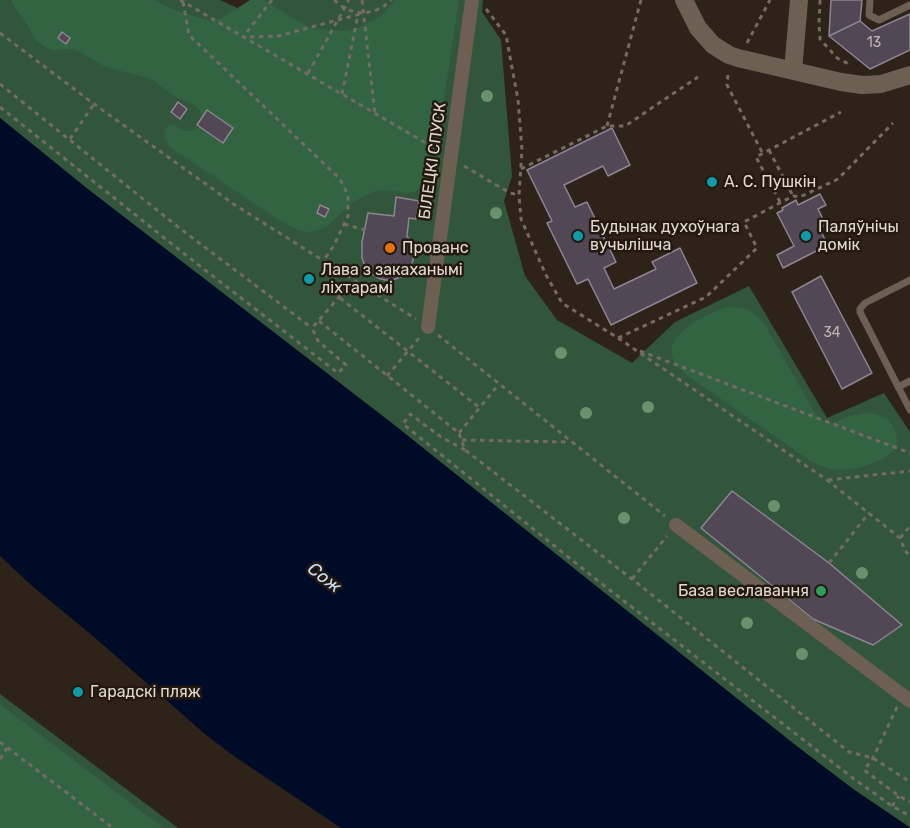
<!DOCTYPE html>
<meta charset="utf-8">
<style>
body{margin:0}
canvas{display:block;background:#2e2318}
</style>
<canvas width="910" height="828"></canvas>
<script>
const g = document.querySelector('canvas').getContext('2d');
g.lineJoin = 'round';
function fill(path, color) { g.fillStyle = color; g.fill(path, 'evenodd'); }
const poly = rows => new Path2D(rows.map(r => 'M' + r).join(''));
function strokePath(path, color, width, dash) { g.strokeStyle = color; g.lineWidth = width; g.lineCap = dash ? 'butt' : 'round'; g.setLineDash(dash || []); g.stroke(path); }
function label(font, color, halo, rows, align = 'center') {
  g.font = font + ' Rubik,sans-serif'; g.lineWidth = 5; g.setLineDash([]); g.textBaseline = 'middle'; g.strokeStyle = halo; g.fillStyle = color; for (const [text, x, y, turn = 0] of rows) {
    g.save(); g.translate(x, y); g.rotate((+turn || 0) * Math.PI / 180); g.textAlign = isNaN(turn) ? turn : align; if (halo) g.strokeText(text, 0, 0); g.fillText(text, 0, 0); g.restore();
  }
}
const green = poly([
 [0,0,220,0,248,13,256,0,483,0,482,12,501,40,512,176,504,201,525,276,557,320,632,363,675,322,749,286,827,418,884,393,910,432,910,827,853,789,794,744,393,424,89,190,0,118],
 [0,694,178,828,0,828]
]);
const forest = poly([
 [12,0,154,0,172,9,200,18,212,21,222,18,250,0,264,0,304,25,325,30,343,31,356,29,381,16,396,0,459,0,439,132,430,172,427,180,422,186,415,192,408,193,386,190,375,191,353,202,326,227,317,231,309,232,299,231,276,218,169,146,164,133,166,128,169,125,174,125,184,131,189,131,194,130,199,127,201,121,202,115,199,109,194,105,175,97,153,80,145,77,112,69,102,65,79,51,72,49,54,50,46,48,36,40,32,34,26,22,12,4],
 [736,307,747,309,757,316,765,325,813,410,820,419,826,422,834,423,846,417,867,413,877,414,886,418,893,426,897,436,896,446,892,452,883,459,859,468,843,470,829,469,812,462,688,376,680,369,674,362,672,355,672,346,676,338,683,331,693,323,709,314,724,308],
 [0,704,163,828,0,828]
]);
const water = poly([
 [0,118,89,190,393,424,794,744,853,789,910,828,341,828,231,754,206,735,94,637,31,585,0,556]
]);
const building = poly([
 [831,0,862,0,860,21,829,36,831,0],
 [910,14,910,50,870,69,829,36,860,21,872,31,910,14],
 [62,32,70,38,66,44,58,38,62,32],
 [178,102,187,109,180,119,171,112,178,102],
 [207,110,233,128,223,143,197,125,207,110],
 [612,128,630,165,608,176,603,166,564,185,575,207,587,202,616,262,604,268,614,289,656,269,652,262,680,248,697,283,611,325,588,279,577,284,547,223,552,221,527,170,612,128],
 [820,194,826,205,818,209,826,225,819,228,828,245,783,268,777,255,794,246,777,213,783,210,782,208,796,200,798,205,820,194],
 [396,197,419,201,416,219,409,218,407,236,414,247,414,257,410,269,401,277,392,280,385,280,378,278,366,269,362,258,362,242,368,213,394,216,396,197],
 [320,205,329,209,325,217,317,213,320,205],
 [821,276,872,373,842,389,792,292,821,276],
 [732,491,829,563,902,625,873,645,813,619,701,528,732,491]
]);
const path = poly([
 [180,0,438,150],
 [272,0,243,37,278,36,364,13],
 [334,0,344,8,354,12,364,13,374,11,383,7,391,0],
 [362,0,375,114],
 [820,0,819,23,820,39,837,58,851,65],
 [183,2,189,35,340,179,348,195,348,216,333,247,323,261],
 [486,9,506,35,518,100,522,150,519,195,521,219,546,275,562,303,618,338,706,297,757,248,744,222,793,196,800,197,838,179,893,123],
 [0,33,94,104,235,205,416,319],
 [747,43,770,0],
 [308,73,349,0],
 [728,75,727,85,763,154],
 [0,84,178,227,312,328],
 [342,94,358,15],
 [0,107,187,256,338,373,346,365,318,341,312,328,354,280],
 [607,126,641,0],
 [70,139,94,104],
 [769,150,793,196],
 [464,166,510,193,519,195],
 [521,169,607,126,625,126,698,77],
 [780,202,756,157,841,112],
 [344,224,365,230],
 [340,298,480,408],
 [319,321,459,433,465,450,632,579,849,752,873,758,910,782],
 [438,335,665,516],
 [618,338,827,480,900,538,905,551,910,556],
 [640,351,910,453],
 [387,376,419,338],
 [459,433,499,384],
 [462,440,570,442],
 [465,450,441,437,410,414,403,424,593,577,854,779,892,806,910,816],
 [828,480,910,471],
 [900,538,910,526],
 [829,563,869,513],
 [632,579,667,536],
 [897,707,873,758,864,770,899,796,910,802],
 [0,742,113,828],
 [0,759,7,748],
 [892,806,899,796]
]);
const lane = poly([
 [870,0,869,15,879,20,910,5],
 [910,280,865,303,860,309,860,312,910,410],
 [898,387,910,381]
]);
const street = poly([
 [428,327,472,0],
 [676,525,910,701]
]);
const secondary = poly([
 [684,0,698,28,713,45,729,55,738,58,841,82,862,85,881,84,910,75],
 [793,71,799,0]
]);
const trees = [
 [487,96],
 [496,213],
 [561,353],
 [648,407],
 [586,413],
 [774,506],
 [624,518],
 [862,573],
 [722,591],
 [747,623],
 [802,654]
];
const markers = [
 [712,182,6,"#0f9aa8"],
 [578,236,6,"#0f9aa8"],
 [806,236,6,"#0f9aa8"],
 [390,248,6,"#e8710a"],
 [309,279,6,"#0f9aa8"],
 [821,591,6,"#2e9e5b"],
 [78,692,6,"#0f9aa8"]
];
const numberNames = [
 ["13",874,43],
 ["34",832,333]
];
const streetNames = [
 ["БІЛЕЦКІ СПУСК",433,161,-82]
];
const poiNames = [
 ["А. С. Пушкін",724,182],
 ["Будынак духоўнага",590,227],
 ["вучылішча",590,245],
 ["Паляўнічы",818,227],
 ["домік",818,245],
 ["Прованс",402,248],
 ["Лава з закаханымі",321,270],
 ["ліхтарамі",321,288],
 ["База веславання",809,591,"right"],
 ["Гарадскі пляж",90,692]
];
const waterNames = [
 ["Сож",324,578,38]
];
fill(green, '#31563c');
fill(forest, '#326441');
fill(water, '#000c27');
fill(building, '#514755');
strokePath(building, '#8f8494', 1.5);
strokePath(path, '#746b61', 3, [4.5, 4.5]);
strokePath(lane, '#6d6053', 7);
strokePath(street, '#6d6053', 14);
strokePath(secondary, '#6d6053', 18);
g.fillStyle = '#6b906d';
for (const [x, y] of trees) { g.beginPath(); g.arc(x, y, 6, 0, 2 * Math.PI); g.fill(); }
for (const [x, y, r, color] of markers) { const dot = new Path2D(); dot.arc(x, y, r, 0, 2 * Math.PI); g.fillStyle = color; g.fill(dot); strokePath(dot, '#24190f', 2); }
label('14px', '#bdb4b3', null, numberNames);
label('16px', '#e1d9d2', '#24190f', streetNames);
label('16px', '#e1d9d2', '#24190f', poiNames, 'left');
label('italic 18px', '#c9dff9', '#24190f', waterNames);
</script>
